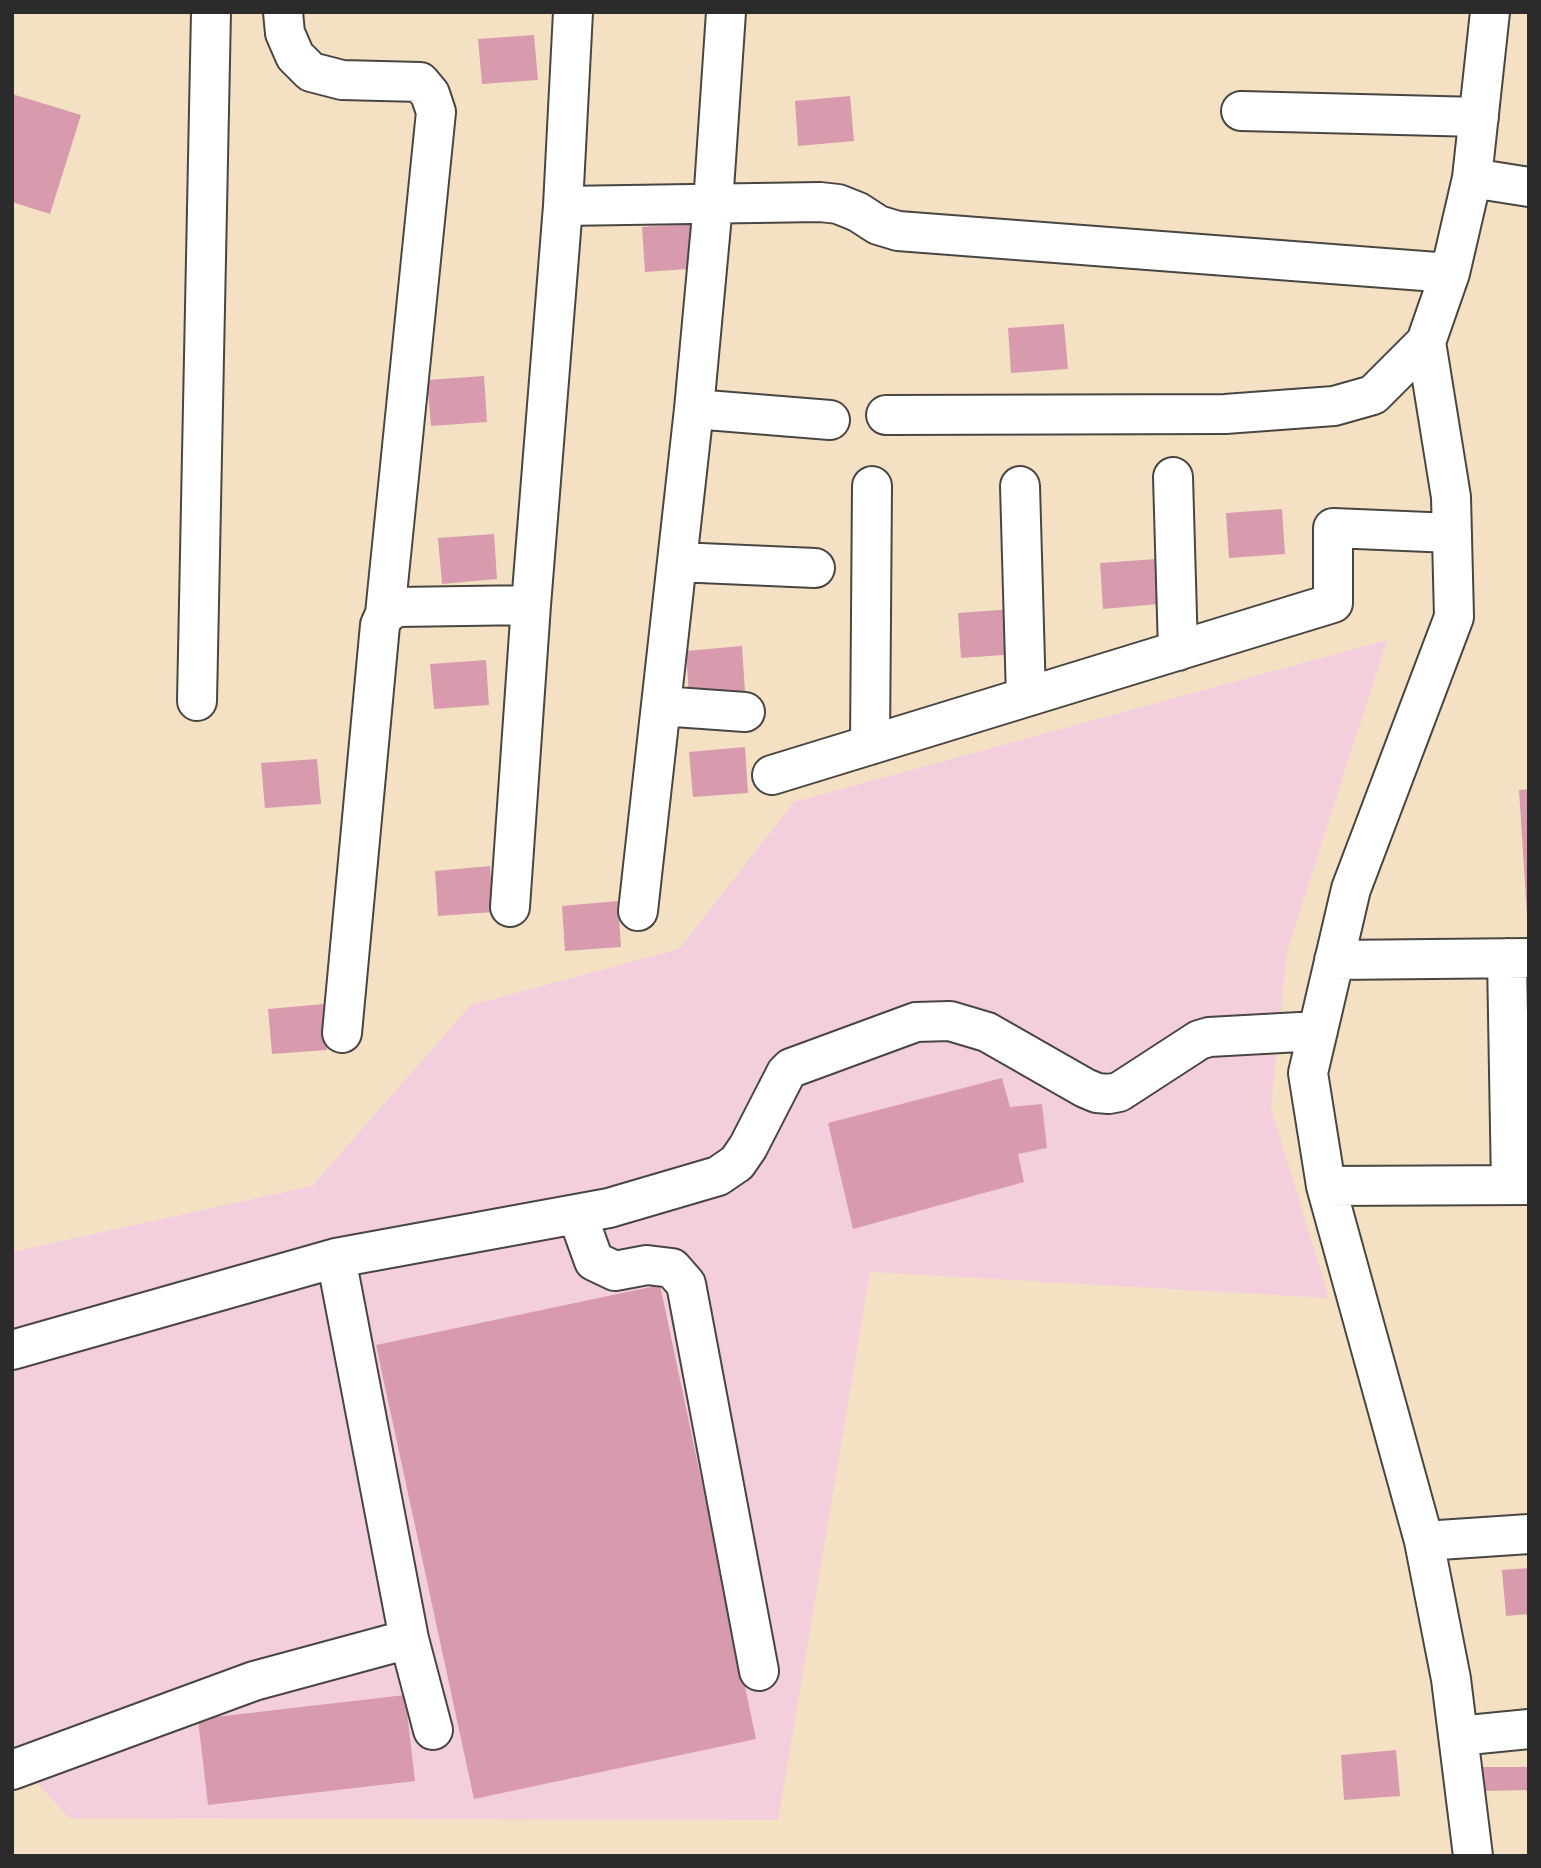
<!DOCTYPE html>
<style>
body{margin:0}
#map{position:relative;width:1541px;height:1868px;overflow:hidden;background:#f4e1c4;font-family:Mali,sans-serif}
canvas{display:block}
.frame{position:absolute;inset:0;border:14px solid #2b2b2b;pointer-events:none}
</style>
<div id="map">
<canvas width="1541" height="1868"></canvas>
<div class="frame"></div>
</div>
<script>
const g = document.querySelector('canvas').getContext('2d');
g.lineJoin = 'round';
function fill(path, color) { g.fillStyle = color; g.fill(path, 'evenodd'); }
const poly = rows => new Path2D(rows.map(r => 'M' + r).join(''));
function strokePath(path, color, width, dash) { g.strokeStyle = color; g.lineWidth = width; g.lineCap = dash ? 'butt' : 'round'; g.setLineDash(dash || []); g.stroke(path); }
const built = poly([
 [1387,640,1287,951,1271,1108,1329,1298,870,1272,778,1820,69,1818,12,1755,12,1252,312,1186,471,1005,679,949,794,802]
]);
const building = poly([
 [534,35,538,80,482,84,478,39],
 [12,94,81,115,50,214,12,202],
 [850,96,854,141,798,146,795,101],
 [698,223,701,268,645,272,642,227],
 [1064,324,1068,369,1011,373,1008,328],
 [484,376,487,422,431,426,427,380],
 [1282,509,1285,554,1229,558,1226,513],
 [494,534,497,579,442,584,438,538],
 [1156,559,1159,604,1103,609,1100,563],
 [1013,609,1017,654,961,658,958,613],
 [742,646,745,692,689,696,686,651],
 [486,660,489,705,434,709,430,664],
 [745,747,748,793,693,797,689,752],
 [317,759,321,804,265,808,261,763],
 [1529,789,1529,915,1527,915,1519,790],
 [490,866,494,912,438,916,435,871],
 [618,901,621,947,565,951,562,906],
 [324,1004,327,1050,272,1054,268,1009],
 [1002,1078,1010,1107,1042,1104,1047,1148,1018,1154,1024,1182,853,1229,828,1123],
 [660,1285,756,1739,474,1799,376,1345],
 [1529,1568,1529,1614,1506,1616,1502,1570],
 [405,1695,415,1781,208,1805,198,1719],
 [1396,1750,1400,1796,1344,1800,1341,1755],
 [1481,1767,1529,1767,1529,1790,1481,1791]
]);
const minor = poly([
 [283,12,285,33,295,56,311,72,342,80,420,82,430,94,436,112,385,614],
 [1241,111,1479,117],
 [1472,178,1529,187],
 [563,206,820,202,838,204,858,212,878,225,898,231,1450,273],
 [694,409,830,420],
 [886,415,1225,414,1334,406,1373,395,1426,342],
 [1173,477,1178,651],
 [1020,486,1026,697],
 [677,562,815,568],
 [197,701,211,12],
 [661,706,745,712],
 [870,745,872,486],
 [772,775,1333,603,1333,528,1452,533],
 [510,907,531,605,563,206,573,12],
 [638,911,694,409,713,204,726,12],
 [1507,958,1511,1185],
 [1334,960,1529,958],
 [342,1033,380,625,385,614,397,607,531,605],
 [1326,1186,1529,1185],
 [577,1214,594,1261,615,1271,647,1265,672,1268,686,1284,759,1671],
 [336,1258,409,1639,433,1730],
 [12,1350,336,1258,609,1208,718,1176,737,1163,748,1147,786,1073,791,1068,916,1022,950,1021,987,1032,1085,1088,1097,1093,1109,1094,1119,1092,1199,1040,1209,1037,1318,1031],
 [1424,1541,1529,1534],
 [1458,1736,1529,1729],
 [12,1770,254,1681,409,1639],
 [1473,1856,1451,1679,1424,1541,1326,1186,1308,1073,1351,889,1454,617,1451,497,1426,342,1450,273,1472,178,1490,12]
]);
fill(built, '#f3cfde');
fill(building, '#d89bae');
strokePath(minor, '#494642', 42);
strokePath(minor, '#fff', 38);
</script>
